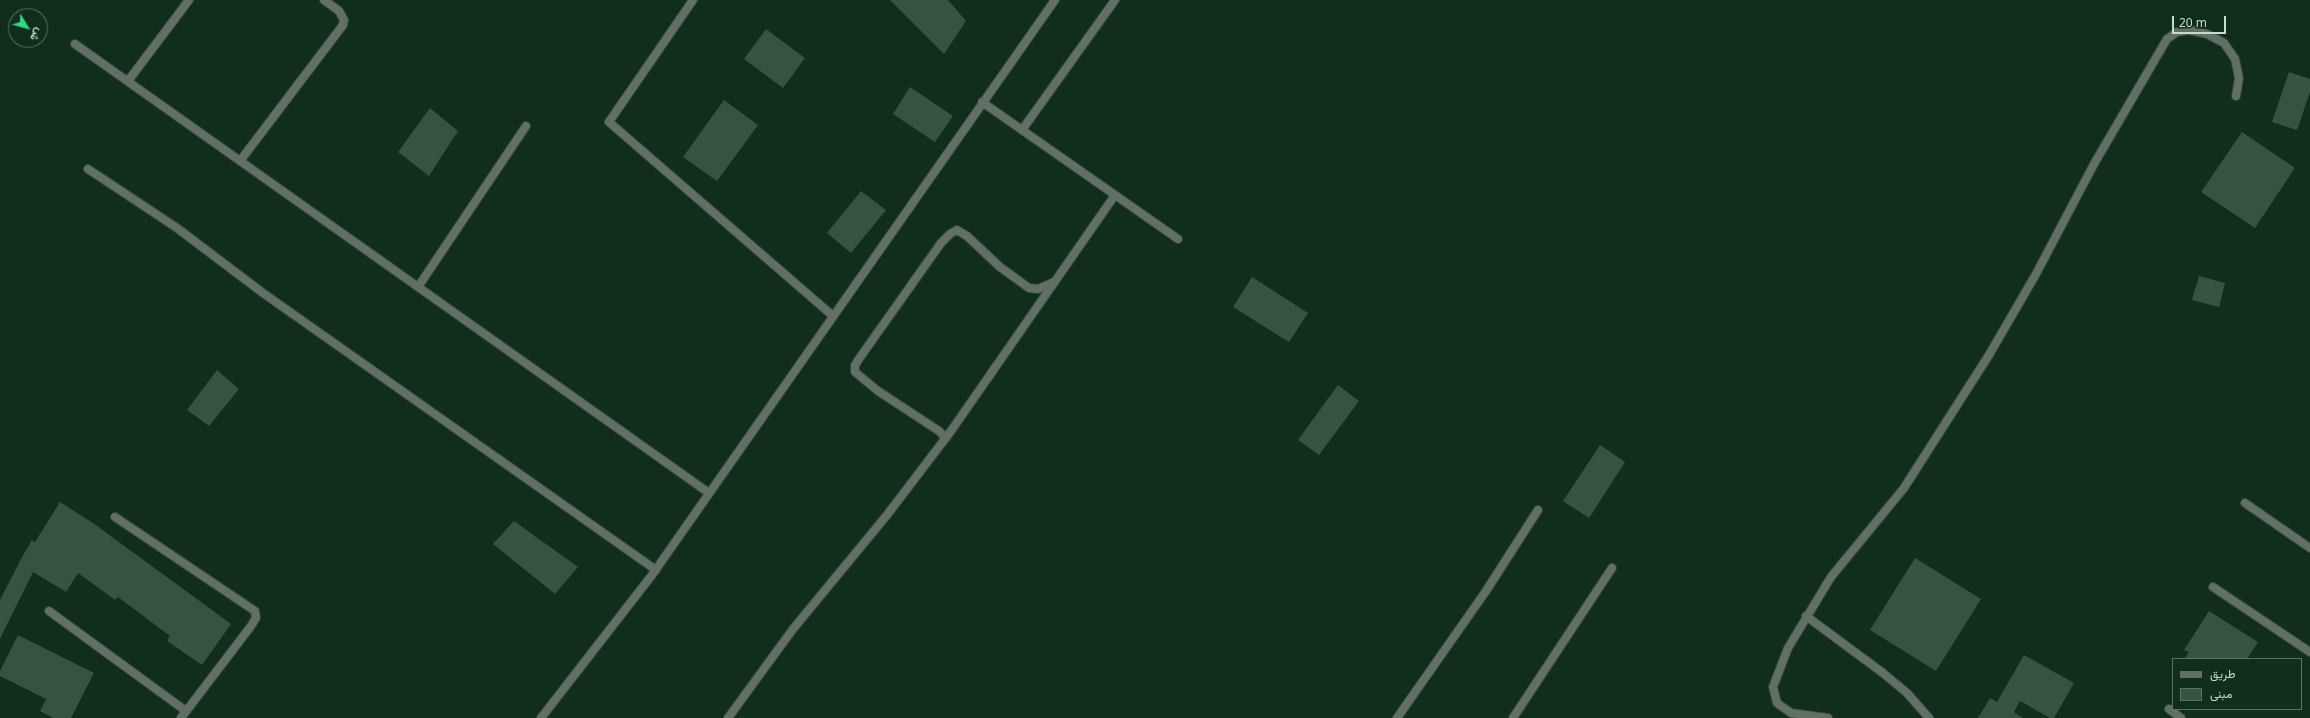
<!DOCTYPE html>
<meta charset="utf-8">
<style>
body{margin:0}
#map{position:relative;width:2310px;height:718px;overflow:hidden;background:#112e1c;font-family:"Noto Sans",Vazirmatn,sans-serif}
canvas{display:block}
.legend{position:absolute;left:2172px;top:658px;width:130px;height:52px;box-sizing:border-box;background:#112e1c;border:1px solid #5a7262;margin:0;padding:5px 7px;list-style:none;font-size:12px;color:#c7d8cc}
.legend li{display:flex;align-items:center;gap:8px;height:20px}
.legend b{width:20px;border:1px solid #5a7262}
.north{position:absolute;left:8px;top:8px;width:40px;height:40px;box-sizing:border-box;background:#112e1c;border:1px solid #5a7262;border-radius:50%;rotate:127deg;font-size:11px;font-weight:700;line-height:16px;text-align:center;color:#c7d8cc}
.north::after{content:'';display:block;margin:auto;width:14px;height:18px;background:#32d882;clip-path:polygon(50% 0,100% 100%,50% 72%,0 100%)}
.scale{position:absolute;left:2172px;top:16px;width:54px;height:18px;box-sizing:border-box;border:2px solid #c7d8cc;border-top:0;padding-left:5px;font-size:12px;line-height:14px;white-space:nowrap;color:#c7d8cc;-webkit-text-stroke:3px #112e1c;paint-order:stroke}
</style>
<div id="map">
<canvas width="2310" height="718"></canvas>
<ul class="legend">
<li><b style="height:5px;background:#616f65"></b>طريق</li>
<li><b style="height:11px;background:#35533f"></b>مبنى</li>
</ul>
<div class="north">ش</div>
<div class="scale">20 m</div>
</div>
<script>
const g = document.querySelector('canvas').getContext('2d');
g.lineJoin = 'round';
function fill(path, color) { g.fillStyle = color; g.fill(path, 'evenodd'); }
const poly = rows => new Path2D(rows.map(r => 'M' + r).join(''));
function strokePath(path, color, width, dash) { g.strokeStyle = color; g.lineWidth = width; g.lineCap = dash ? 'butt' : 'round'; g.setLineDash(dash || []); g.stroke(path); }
const building = poly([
 [890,0,948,0,966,21,944,54],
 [766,29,805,58,783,88,744,59],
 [2289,72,2310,79,2310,92,2297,130,2272,122],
 [910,87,953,116,935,142,893,114],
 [724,100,758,125,717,181,683,157],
 [430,108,458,131,429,176,398,152],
 [2242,132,2295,168,2255,228,2201,192],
 [861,191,886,210,851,253,827,233],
 [2199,276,2225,283,2219,307,2192,300],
 [1252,277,1308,313,1289,342,1233,307],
 [217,370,239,389,209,426,187,410],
 [1338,385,1359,401,1319,455,1298,440],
 [1600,445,1625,462,1589,518,1563,501],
 [60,502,93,523,231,624,202,665,167,641,170,636,118,597,115,600,78,573,66,592,33,572,0,639,0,600,22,557,32,540,35,542],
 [514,521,578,567,555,594,493,544],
 [1915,558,1981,599,1936,671,1870,630],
 [2209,611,2258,642,2247,659,2184,659,2189,652,2184,650],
 [18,635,94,673,71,718,53,718,40,711,46,699,0,676,0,671],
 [2024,655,2074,683,2054,718,2050,718,2020,701,2014,712,2023,718,1978,718,1990,698,1997,702]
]);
const service = poly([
 [1022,130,1115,0],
 [946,438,939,431,878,391,855,372,855,365,861,356,941,243,950,234,957,230,967,236,1000,267,1029,288,1038,289,1054,282],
 [1828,718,1791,713,1777,703,1773,687,1788,648,1831,577,1904,488,1989,355,2036,274,2094,164,2167,39,2177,32,2189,30,2207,34,2224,43,2235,59,2239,78,2236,96]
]);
const minor = poly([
 [693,0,609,122,833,316],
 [75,44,709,493],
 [128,81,189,0],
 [982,102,1178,239],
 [240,161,343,25,344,20,339,11,324,0],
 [88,169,177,228,263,293,656,570],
 [418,287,526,126],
 [2245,503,2310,548],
 [115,517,255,611,256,618,251,626,181,718],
 [2213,587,2310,652],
 [49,611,186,711],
 [1806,616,1883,673,1907,693,1929,718],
 [2169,709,2181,718],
 [541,718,652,575,1055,0],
 [728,718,793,629,887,515,951,431,1115,195],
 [1397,718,1486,591,1538,510],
 [1513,718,1612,568]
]);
fill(building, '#35533f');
strokePath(service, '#2e4938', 10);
strokePath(minor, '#2e4938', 10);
strokePath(service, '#616f65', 8);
strokePath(minor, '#616f65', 8);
</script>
